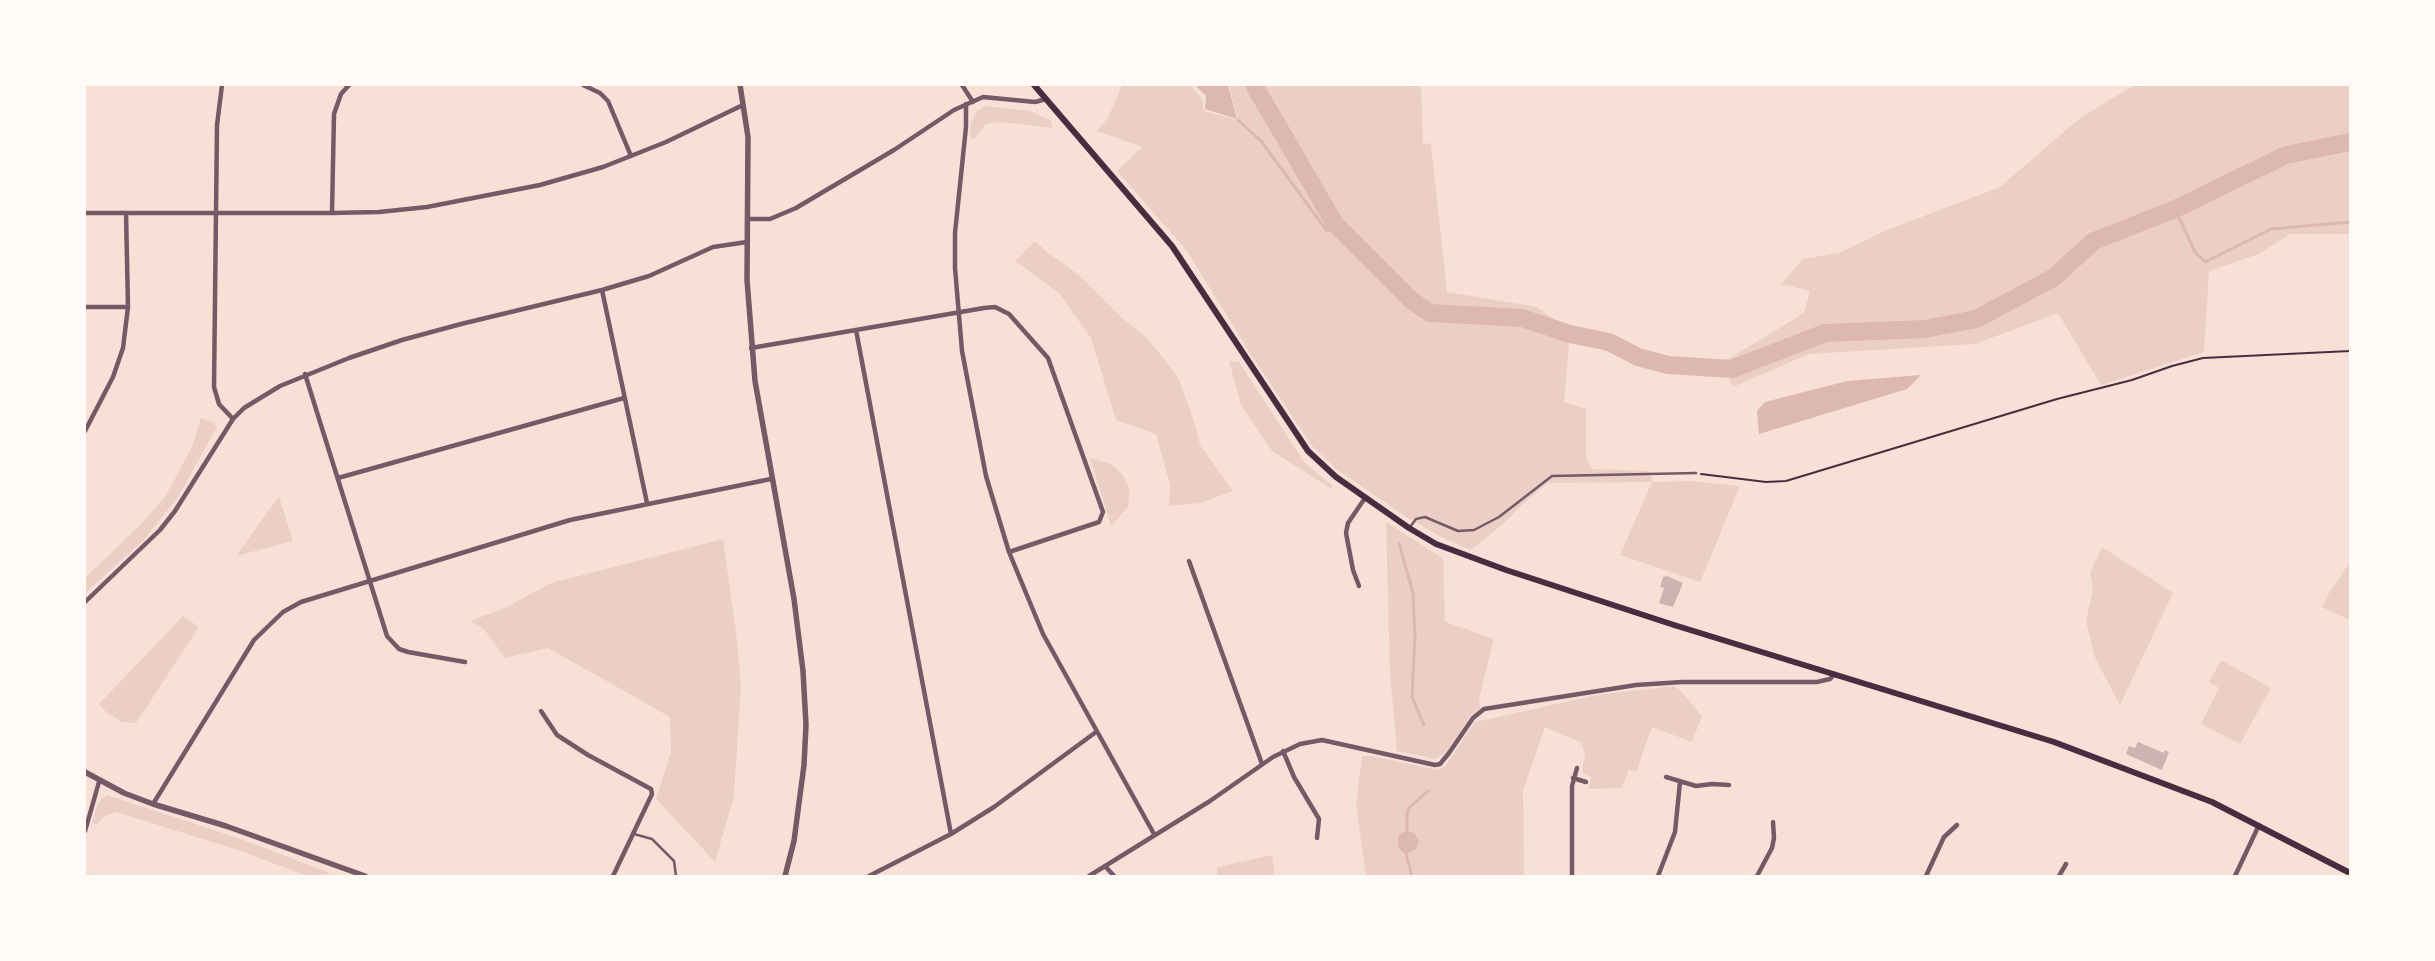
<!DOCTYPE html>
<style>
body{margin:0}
#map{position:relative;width:2435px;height:961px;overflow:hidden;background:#f7e1d7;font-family:Spectral,serif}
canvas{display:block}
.frame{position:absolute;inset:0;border:86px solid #fffaf5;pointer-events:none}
</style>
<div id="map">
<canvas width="2435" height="961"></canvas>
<div class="frame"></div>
</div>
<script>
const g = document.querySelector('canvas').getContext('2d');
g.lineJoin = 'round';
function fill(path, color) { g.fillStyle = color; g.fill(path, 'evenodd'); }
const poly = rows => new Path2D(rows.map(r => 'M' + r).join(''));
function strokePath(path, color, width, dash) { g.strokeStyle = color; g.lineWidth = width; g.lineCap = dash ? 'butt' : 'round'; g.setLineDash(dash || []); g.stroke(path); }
const green = poly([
 [1122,85,1190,85,1202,99,1204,111,1238,120,1229,85,1421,85,1423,143,1431,144,1447,292,1537,307,1570,331,1564,402,1586,409,1586,457,1592,469,1649,471,1653,482,1690,481,1740,486,1700,582,1620,555,1652,482,1548,483,1523,504,1504,523,1471,550,1445,539,1408,518,1336,469,1313,447,1253,358,1187,251,1117,171,1142,147,1097,131,1108,118],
 [2134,85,2350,85,2350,234,2290,234,2259,254,2209,271,2204,352,2101,385,2058,313,1975,344,1809,354,1733,387,1722,363,1804,313,1810,291,1781,284,1803,259,1839,253,1887,230,2000,187,2080,118],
 [985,106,1030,111,1051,121,1052,128,1002,122,986,124,974,139,970,137,971,123,976,112],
 [1035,241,1047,252,1079,275,1121,317,1148,339,1178,377,1195,424,1200,445,1233,491,1200,503,1169,506,1170,485,1156,434,1116,420,1091,338,1059,293,1015,261],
 [1229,361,1239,362,1304,462,1333,486,1330,488,1272,451,1241,405],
 [201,418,213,422,217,427,178,497,143,541,85,593,85,578,143,522,165,497,192,447],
 [1090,458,1111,464,1123,475,1130,491,1128,507,1111,526],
 [279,496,293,541,236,556],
 [1386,522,1443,558,1445,622,1494,639,1479,698,1480,708,1471,715,1447,751,1436,759,1397,751,1390,674],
 [723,539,736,631,741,686,734,796,715,862,656,799,671,752,670,717,548,648,505,658,484,629,470,621,505,608,551,583],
 [2102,547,2173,593,2120,705,2095,658,2086,621,2093,589,2090,573],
 [2350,562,2350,620,2322,607,2329,593],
 [183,616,199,627,136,723,122,722,107,713,99,704],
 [2221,660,2271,688,2240,744,2201,724,2219,688,2209,682],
 [1673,686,1679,689,1702,716,1692,742,1652,727,1636,772,1629,769,1622,788,1589,789,1591,777,1583,773,1583,763,1585,757,1582,743,1545,727,1523,791,1524,876,1366,876,1356,805,1362,756,1372,756,1438,770,1446,765,1475,722,1597,695],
 [107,795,235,837,328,872,329,874,307,876,241,851,116,812,105,816,96,825,92,822,97,807,102,798],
 [1272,855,1275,876,1217,876,1217,867]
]);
const water = poly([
 [1195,85,1228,85,1237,119,1205,109,1206,96],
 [1921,375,1907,389,1759,434,1757,411,1765,402,1847,381],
 [1407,830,1415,834,1419,841,1416,849,1406,854,1398,848,1399,835]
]);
const stream = poly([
 [1238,120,1261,141,1327,231,1335,224],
 [2175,209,2195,252,2205,262,2271,229,2350,222],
 [1399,543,1413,593,1415,637,1412,697,1424,725],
 [1407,830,1407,813,1410,807,1428,791],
 [1406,854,1412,876]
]);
const river = poly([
 [1254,85,1335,224,1411,300,1430,313,1522,318,1570,334,1609,342,1638,357,1668,365,1732,369,1825,333,1925,329,1976,319,2053,278,2094,241,2175,209,2286,155,2350,142]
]);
const building = poly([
 [1667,576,1683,583,1673,607,1659,603,1664,588,1660,587,1663,577],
 [2138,742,2164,753,2165,750,2169,752,2162,770,2126,754,2129,746,2135,748]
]);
const path = poly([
 [1701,474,1766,482,1786,481,2057,399,2132,380,2172,366,2203,358,2350,351]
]);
const service = poly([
 [1410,527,1416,519,1425,517,1458,531,1474,530,1499,517,1552,476,1696,473],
 [634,834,652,839,674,861,676,876]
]);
const minor = poly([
 [222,85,217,125,214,387,219,404,233,419],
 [583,85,600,93,608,101,631,156],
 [962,85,973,102],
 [966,104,966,127,955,233,955,268,962,351,986,476,1009,552,1043,634,1154,834],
 [85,213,332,213,379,212,427,207,540,185,603,167,666,142,743,105],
 [332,213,334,114,341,94,349,85],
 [747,219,770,219,796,208,894,150,954,110,983,97,1035,102,1046,99],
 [602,290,647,503],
 [85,307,128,307],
 [856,330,951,834],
 [751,348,984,308,995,307,1009,314,1048,358,1103,512,1099,522,1009,552],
 [305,374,387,636,399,649,408,652,465,662],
 [85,431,113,377,123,348,128,307,126,213],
 [338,478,624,398],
 [1189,561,1262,764],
 [1359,586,1353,570,1346,533,1348,523,1365,498],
 [85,602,160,530,175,511,233,419,244,408,280,386,349,358,402,340,461,324,602,290,649,276,713,247,747,242],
 [541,711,557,735,588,755,651,789,652,794,613,876],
 [1283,751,1294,777,1319,819,1317,838],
 [1666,777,1696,786,1712,784,1729,785],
 [1573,778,1586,782],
 [153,804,254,640,283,612,301,602,570,520,771,479],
 [85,831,99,782],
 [1105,866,1114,876],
 [869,876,951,834,994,807,1096,732],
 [1089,876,1210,801,1273,757,1300,744,1322,740,1435,765,1440,764,1449,753,1473,718,1484,709,1636,685,1682,682,1817,682,1830,679,1835,674],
 [1572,876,1572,786,1577,768],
 [1658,876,1675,832,1680,782],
 [1757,876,1772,848,1774,838,1773,822],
 [1926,876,1944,837,1957,825],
 [2059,876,2066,864],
 [2235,876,2259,825]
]);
const tertiary = poly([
 [740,85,748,137,747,280,755,381,794,599,803,671,806,725,804,765,794,841,785,876],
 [85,772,124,793,153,804,226,826,365,876]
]);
const secondary = poly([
 [1034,85,1172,246,1308,451,1336,477,1409,528,1436,544,1506,570,1674,625,2054,742,2212,802,2350,873]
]);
fill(green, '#ebcfc5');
fill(water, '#dcb8b0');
strokePath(stream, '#dcb8b0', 3);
strokePath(river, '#dcb8b0', 18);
fill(building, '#ccb4b1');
strokePath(path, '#4a2c40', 2);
strokePath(service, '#755966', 2.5);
strokePath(minor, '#755966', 4.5);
strokePath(tertiary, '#755966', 5.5);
strokePath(secondary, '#4a2c40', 6);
</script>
